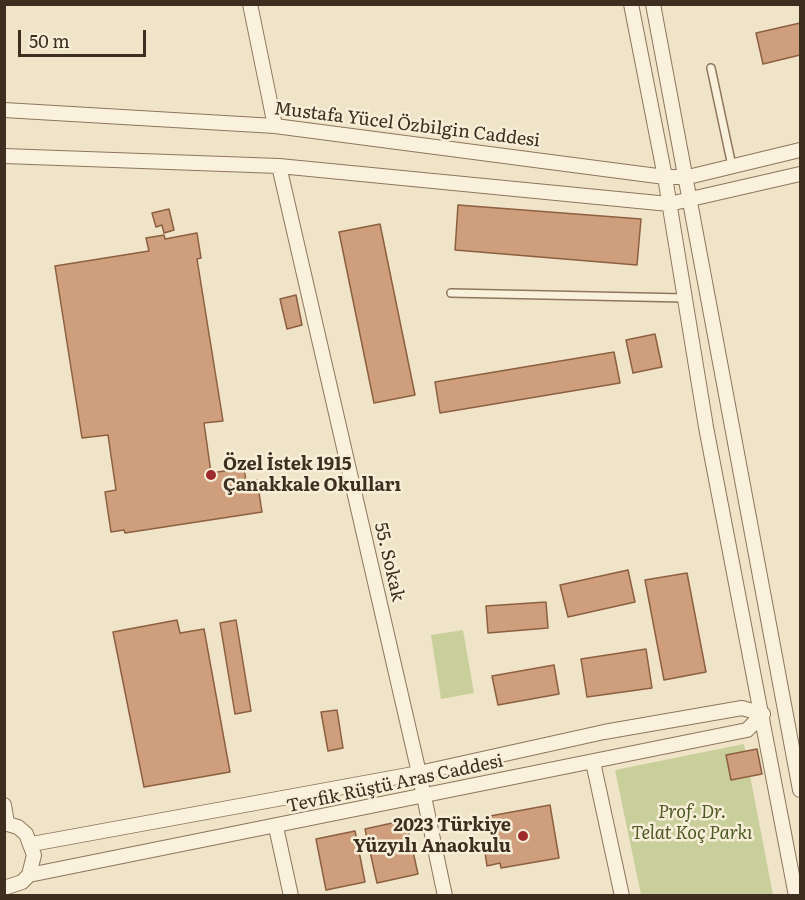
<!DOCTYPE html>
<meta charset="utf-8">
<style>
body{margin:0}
#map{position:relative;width:805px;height:900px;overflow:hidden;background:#f0e4c8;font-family:Literata,serif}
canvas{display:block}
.frame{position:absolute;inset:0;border:6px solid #3d2e20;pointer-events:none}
.scale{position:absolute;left:18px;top:30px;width:128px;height:27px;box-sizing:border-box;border:3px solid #3d2e20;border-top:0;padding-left:8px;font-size:18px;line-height:21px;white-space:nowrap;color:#3d2e20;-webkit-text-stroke:4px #f7eed8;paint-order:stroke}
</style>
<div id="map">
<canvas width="805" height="900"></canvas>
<div class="frame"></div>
<div class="scale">50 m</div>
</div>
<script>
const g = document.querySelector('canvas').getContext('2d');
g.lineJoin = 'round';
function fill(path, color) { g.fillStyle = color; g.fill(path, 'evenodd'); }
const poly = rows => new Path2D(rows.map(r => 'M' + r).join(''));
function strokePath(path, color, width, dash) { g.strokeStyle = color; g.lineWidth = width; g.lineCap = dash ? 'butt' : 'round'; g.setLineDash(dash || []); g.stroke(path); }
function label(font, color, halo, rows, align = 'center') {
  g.font = font + ' Literata,serif'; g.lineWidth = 5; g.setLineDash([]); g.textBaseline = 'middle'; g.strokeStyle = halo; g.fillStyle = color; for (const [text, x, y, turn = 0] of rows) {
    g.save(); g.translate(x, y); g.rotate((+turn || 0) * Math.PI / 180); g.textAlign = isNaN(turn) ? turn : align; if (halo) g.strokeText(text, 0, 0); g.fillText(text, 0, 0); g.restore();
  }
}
const green = poly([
 [463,630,474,693,441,699,431,635],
 [744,744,773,895,641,895,615,770]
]);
const building = poly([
 [800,23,800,55,763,64,756,33,800,23],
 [458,205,641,219,637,265,455,250,458,205],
 [169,209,174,230,164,233,162,225,156,227,152,213,169,209],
 [380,224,415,395,374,403,339,232,380,224],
 [197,233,201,258,197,259,223,421,204,423,211,473,244,468,246,481,257,480,262,512,125,533,124,530,111,532,105,492,116,490,108,435,82,438,55,266,149,251,146,238,164,235,165,239,197,233],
 [296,295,302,325,287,329,280,299,296,295],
 [655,334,662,367,633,373,626,340,655,334],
 [614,352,620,383,440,413,435,382,614,352],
 [628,570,635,602,568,617,560,585,628,570],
 [687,573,706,672,664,680,645,580,687,573],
 [546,602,548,628,488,633,486,606,546,602],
 [177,620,180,633,204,629,230,772,144,787,113,632,177,620],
 [236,620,251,711,235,714,220,623,236,620],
 [646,649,652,688,587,697,581,659,646,649],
 [554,665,559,694,498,705,492,676,554,665],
 [337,710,343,748,328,751,321,712,337,710],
 [757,749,762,774,731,780,726,755,757,749],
 [550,805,559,858,501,868,500,863,487,866,484,846,495,844,490,816,550,805],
 [406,820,418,874,377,883,365,829,406,820],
 [355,831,365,882,326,890,316,839,355,831]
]);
const service = poly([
 [711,68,732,166],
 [451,293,685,298]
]);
const minor = poly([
 [250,4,275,126],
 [631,4,665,177,706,427,796,896],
 [653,4,800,790],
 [4,110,275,126,665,177,688,177,800,150],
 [4,156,279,166,669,204,800,174],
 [279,166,419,773,445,896],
 [593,762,622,896],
 [4,805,7,823],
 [4,823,18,827,26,834,34,855,29,875,22,882,4,888],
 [276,827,291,896],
 [32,844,419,773,604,732,742,708,763,714],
 [29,875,747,730,763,714]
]);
const markers = [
 [211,475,6,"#9e2a2b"],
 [523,836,6,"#9e2a2b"]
];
const streetNames = [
 ["Mustafa Yücel Özbilgin Caddesi",407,125,7],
 ["55. Sokak",389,562,77],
 ["Tevfik Rüştü Aras Caddesi",395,784,-12]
];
const poiNames = [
 ["Özel İstek 1915",223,465],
 ["Çanakkale Okulları",223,486],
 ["2023 Türkiye",511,826,"right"],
 ["Yüzyılı Anaokulu",511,847,"right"]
];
const parkNames = [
 ["Prof. Dr.",692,813],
 ["Telat Koç Parkı",692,834]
];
fill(green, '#c9cf9b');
fill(building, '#cf9f7d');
strokePath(building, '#8d5f41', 1.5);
strokePath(service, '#8d765c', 10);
strokePath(minor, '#8d765c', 16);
strokePath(service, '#faf1dc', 7);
strokePath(minor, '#faf1dc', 14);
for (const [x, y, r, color] of markers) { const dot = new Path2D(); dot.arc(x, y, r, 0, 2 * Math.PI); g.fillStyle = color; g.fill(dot); strokePath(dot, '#f7eed8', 2); }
label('18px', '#3d2e20', '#f7eed8', streetNames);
label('bold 18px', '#3d2e20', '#f7eed8', poiNames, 'left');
label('italic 18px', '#4d5a26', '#f7eed8', parkNames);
</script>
